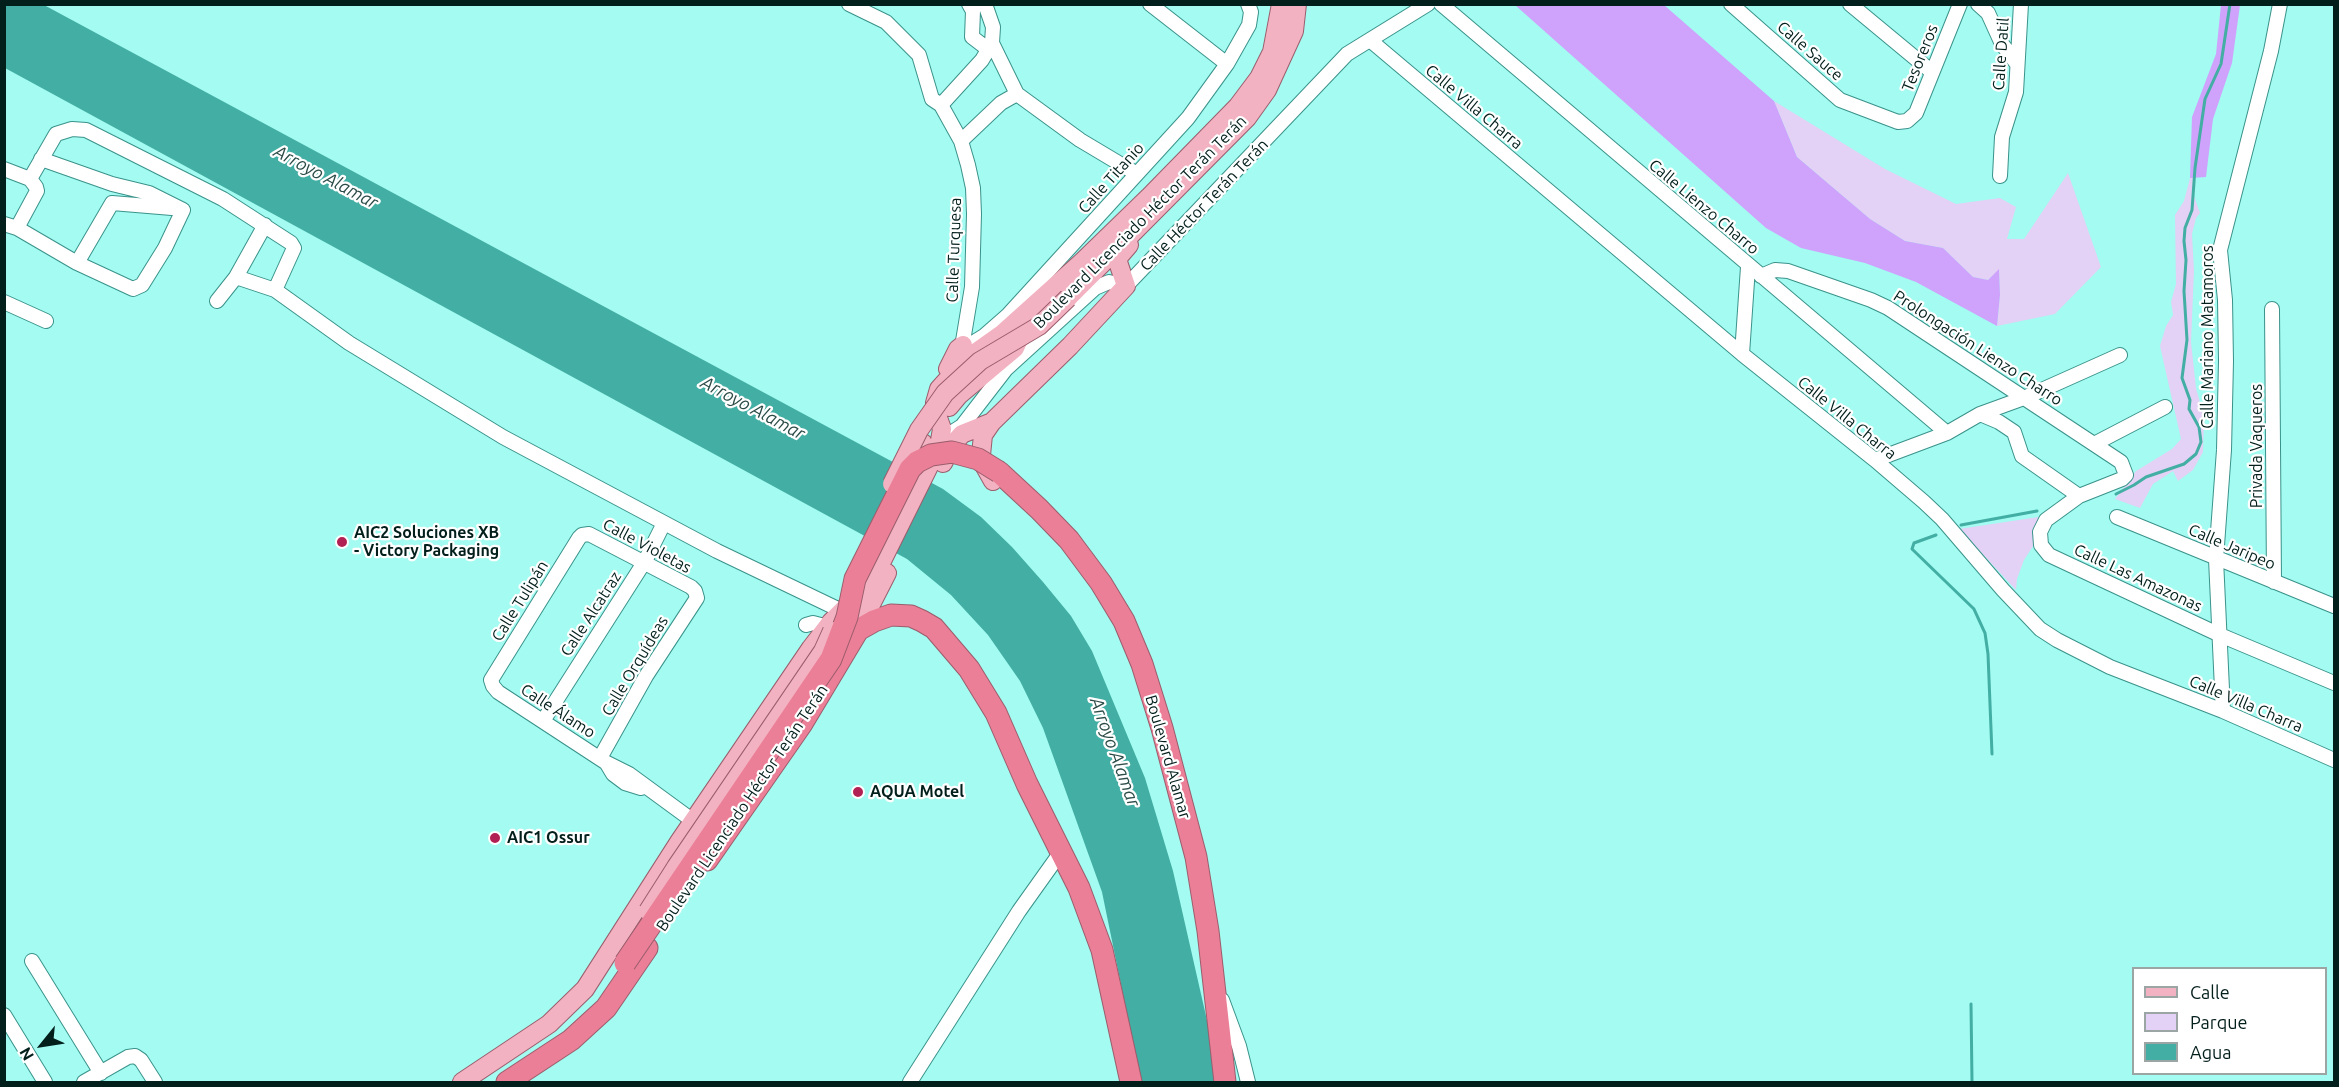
<!DOCTYPE html>
<meta charset="utf-8">
<style>
body{margin:0}
#map{position:relative;width:2339px;height:1087px;overflow:hidden;background:#a3fbf1;font-family:Ubuntu,sans-serif}
canvas{display:block}
.frame{position:absolute;inset:0;border:6px solid #031f1c;pointer-events:none}
.legend{position:absolute;left:2132px;top:967px;width:195px;height:108px;box-sizing:border-box;background:#fff;border:2px solid #9aa5a4;margin:0;padding:8px 10px;list-style:none;font-size:18px;color:#031f1c}
.legend li{display:flex;align-items:center;gap:12px;height:30px}
.legend b{width:30px;border:2px solid #9aa5a4}
.north{position:absolute;left:12px;top:1015px;width:60px;height:60px;-webkit-text-stroke:4px #fff;paint-order:stroke;rotate:240deg;font-size:16px;font-weight:700;line-height:24px;text-align:center;color:#031f1c}
.north::after{content:'';display:block;margin:auto;width:21px;height:27px;background:#031f1c;clip-path:polygon(50% 0,100% 100%,50% 72%,0 100%)}
</style>
<div id="map">
<canvas width="2339" height="1087"></canvas>
<div class="frame"></div>
<ul class="legend">
<li><b style="height:8px;background:#f3b2c1"></b>Calle</li>
<li><b style="height:16px;background:#e3d2f5"></b>Parque</li>
<li><b style="height:16px;background:#42aea4"></b>Agua</li>
</ul>
<div class="north">N</div>
</div>
<script>
const g = document.querySelector('canvas').getContext('2d');
g.lineJoin = 'round';
function fill(path, color) { g.fillStyle = color; g.fill(path, 'evenodd'); }
const poly = rows => new Path2D(rows.map(r => 'M' + r).join(''));
function strokePath(path, color, width, dash) { g.strokeStyle = color; g.lineWidth = width; g.lineCap = dash ? 'butt' : 'round'; g.setLineDash(dash || []); g.stroke(path); }
function label(font, color, halo, rows, align = 'center') {
  g.font = font + ' Ubuntu,sans-serif'; g.lineWidth = 4.5; g.setLineDash([]); g.textBaseline = 'middle'; g.strokeStyle = halo; g.fillStyle = color; for (const [text, x, y, turn = 0] of rows) {
    g.save(); g.translate(x, y); g.rotate((+turn || 0) * Math.PI / 180); g.textAlign = isNaN(turn) ? turn : align; if (halo) g.strokeText(text, 0, 0); g.fillText(text, 0, 0); g.restore();
  }
}
const green = poly([
 [1774,101,1885,169,1956,204,2000,198,2016,207,2007,239,2024,239,2068,173,2101,267,2055,314,1997,326,2000,295,1999,270,1988,280,1973,277,1943,248,1905,241,1870,219,1797,157],
 [2190,178,2195,178,2194,196,2200,213,2196,218,2192,234,2194,271,2191,342,2196,388,2204,417,2203,452,2193,470,2178,481,2173,471,2153,484,2140,508,2115,499,2136,471,2172,449,2181,439,2160,346,2166,326,2173,315,2171,302,2176,284,2175,215,2184,201],
 [2045,516,2035,543,2024,560,2017,579,2016,590,1959,529]
]);
const forest = poly([
 [1515,5,1664,5,1774,101,1797,157,1870,219,1905,241,1943,248,1973,277,1988,280,1999,269,2000,295,1997,326,1916,282,1865,263,1801,248,1766,228],
 [2221,5,2240,5,2232,63,2213,119,2206,177,2190,178,2192,117,2216,54]
]);
const water = poly([
 [4,5,44,5,943,489,981,517,1012,547,1043,582,1071,616,1092,651,1145,778,1173,871,1221,1082,1141,1082,1102,892,1043,728,1020,681,988,635,951,595,907,559,5,68]
]);
const stream = poly([
 [2116,494,2134,485,2146,477,2184,464,2196,454,2201,442,2199,427,2189,409,2190,400,2182,378,2187,340,2184,291,2186,260,2184,241,2185,228,2192,210,2195,168,2205,99,2221,64,2230,4],
 [1961,525,2037,511],
 [1936,535,1914,543,1912,549,1974,609,1985,633,1988,654,1992,754],
 [1971,1004,1972,1082]
]);
const minor = poly([
 [849,4,886,22,919,55,932,99,941,105,961,141,968,165,973,188,974,214,972,287,961,353],
 [969,4,973,11,972,37,989,50],
 [1150,4,1227,64],
 [1441,4,1947,433],
 [1731,4,1840,100,1898,122,1907,121,1916,113,1960,4],
 [1850,4,1932,72],
 [1978,4,1988,13,2002,44,2017,64],
 [1371,41,1742,354,1875,460,1924,502,1942,519,2003,590,2040,629,2057,640,2110,667,2223,711,2334,760],
 [992,43,1017,94,1080,140,1137,174],
 [941,105,982,60,992,43,993,27,985,4],
 [961,141,1001,103,1017,94],
 [41,159,112,184,149,193,183,210],
 [4,169,30,179,36,187,37,191,17,228],
 [2000,176,2002,137,2016,92,2021,4],
 [30,179,56,134,72,129,86,130,223,199,291,243,294,248,275,290],
 [4,224,17,228,77,263,133,289,142,285,165,248,183,210],
 [77,263,112,203,172,208],
 [1761,276,1775,270,1788,271,1871,300,1888,308,2121,462,2126,475,2122,479,2079,496,2046,520,2040,532,2041,545,2049,555,2220,635,2334,683],
 [236,277,275,290,349,343,503,437,717,551,842,611],
 [217,301,236,277,265,225],
 [4,302,46,321],
 [2272,309,2274,582],
 [963,345,971,344,984,336,1008,315,1188,118,1227,64,1249,25,1251,12,1248,4],
 [1742,354,1748,267],
 [1980,414,1999,422,2014,432,2022,456,2079,496],
 [951,433,962,426,1006,369,1095,288,1109,282,1126,286,1347,54,1428,4],
 [2094,444,2165,407],
 [1875,460,1947,433,1980,414,2024,398,2120,355],
 [2117,517,2334,606],
 [806,625,813,623,828,627],
 [2223,711,2216,559,2224,450,2226,361,2225,300,2220,250,2271,51,2280,4],
 [543,721,645,561,664,523],
 [600,758,646,676,697,598,695,591,691,587,589,534,582,535,579,538,491,680,493,686,498,692,605,762,629,774,700,826],
 [607,764,613,774,625,783,641,788],
 [32,961,101,1073],
 [1222,1000,1239,1046,1248,1082],
 [4,1015,45,1082],
 [84,1082,128,1057,135,1056,141,1060,155,1082],
 [910,1082,1019,911,1061,852]
]);
const major = poly([
 [1068,298,1247,118,1267,90,1294,31,1297,4],
 [948,369,958,349,963,345],
 [949,407,959,395,1015,348,1022,333],
 [943,463,953,444,962,434,992,422],
 [910,469,923,443],
 [993,481,984,465,981,455,983,435,992,422,1070,346,1126,286,1117,259,1129,245],
 [858,630,887,573],
 [462,1082,549,1024,585,989,679,842,811,648,831,622,872,581,939,446,942,429,937,415,935,403,939,389,965,360,1003,333,1082,262,1149,197,1238,106,1259,78,1272,52,1281,4]
]);
const highway = poly([
 [999,472,1039,509,1069,540,1101,583,1124,621,1142,664,1162,728,1196,857,1208,931,1225,1082],
 [707,860,801,725,858,630,874,621,891,615,911,616,922,621,934,628,969,669,996,713,1027,784,1079,888,1102,950,1131,1082],
 [507,1082,571,1040,606,1008,647,948]
]);
const majorBridge = poly([
 [892,484,919,430,945,393,980,361,1039,326,1068,298],
 [648,911,676,867,823,651,832,631]
]);
const highwayBridge = poly([
 [625,963,831,659,847,617,855,579,910,469,917,462,931,455,952,452,978,459,999,472]
]);
const markers = [
 [342,542,6,"#b12153"],
 [858,792,6,"#b12153"],
 [495,838,6,"#b12153"]
];
const streetNames = [
 ["Calle Sauce",1810,51,41],
 ["Calle Datil",2001,54,-86],
 ["Tesoreros",1920,58,-68],
 ["Calle Villa Charra",1474,107,40],
 ["Calle Titanio",1111,178,-48],
 ["Calle Héctor Terán Terán",1204,205,-46],
 ["Calle Lienzo Charro",1704,207,40],
 ["Boulevard Licenciado Héctor Terán Terán",1140,222,-45],
 ["Calle Turquesa",954,250,-88],
 ["Calle Mariano Matamoros",2208,337,-90],
 ["Prolongación Lienzo Charro",1978,348,33],
 ["Calle Villa Charra",1847,418,39],
 ["Privada Vaqueros",2257,446,-90],
 ["Calle Violetas",647,546,28],
 ["Calle Jaripeo",2232,547,23],
 ["Calle Las Amazonas",2138,578,25],
 ["Calle Tulipán",520,601,-58],
 ["Calle Alcatraz",591,614,-57],
 ["Calle Orquídeas",635,666,-59],
 ["Calle Villa Charra",2246,704,23],
 ["Calle Álamo",558,711,33],
 ["Boulevard Alamar",1168,757,74],
 ["Boulevard Licenciado Héctor Terán Terán",742,808,-56]
];
const poiNames = [
 ["AIC2 Soluciones XB",354,533],
 ["- Victory Packaging",354,551],
 ["AQUA Motel",870,792],
 ["AIC1 Ossur",507,838]
];
const waterNames = [
 ["Arroyo Alamar",326,177,28],
 ["Arroyo Alamar",753,408,28],
 ["Arroyo Alamar",1115,752,70]
];
fill(green, '#e3d2f5');
fill(forest, '#cfa2fc');
fill(water, '#42aea4');
strokePath(stream, '#42aea4', 3);
strokePath(minor, '#3a938b', 16);
strokePath(major, '#9a5d6c', 20);
strokePath(highway, '#9a5d6c', 23);
strokePath(minor, '#fff', 14);
strokePath(major, '#f3b2c1', 18);
strokePath(highway, '#eb7f97', 21);
strokePath(majorBridge, '#9a5d6c', 20, []);
strokePath(highwayBridge, '#9a5d6c', 23, []);
strokePath(majorBridge, '#f3b2c1', 18);
strokePath(highwayBridge, '#eb7f97', 21);
for (const [x, y, r, color] of markers) { const dot = new Path2D(); dot.arc(x, y, r, 0, 2 * Math.PI); g.fillStyle = color; g.fill(dot); strokePath(dot, '#fff', 2); }
label('16px', '#031f1c', '#fff', streetNames);
label('bold 16px', '#031f1c', '#fff', poiNames, 'left');
label('italic 18px', '#2c4c48', '#fff', waterNames);
</script>
